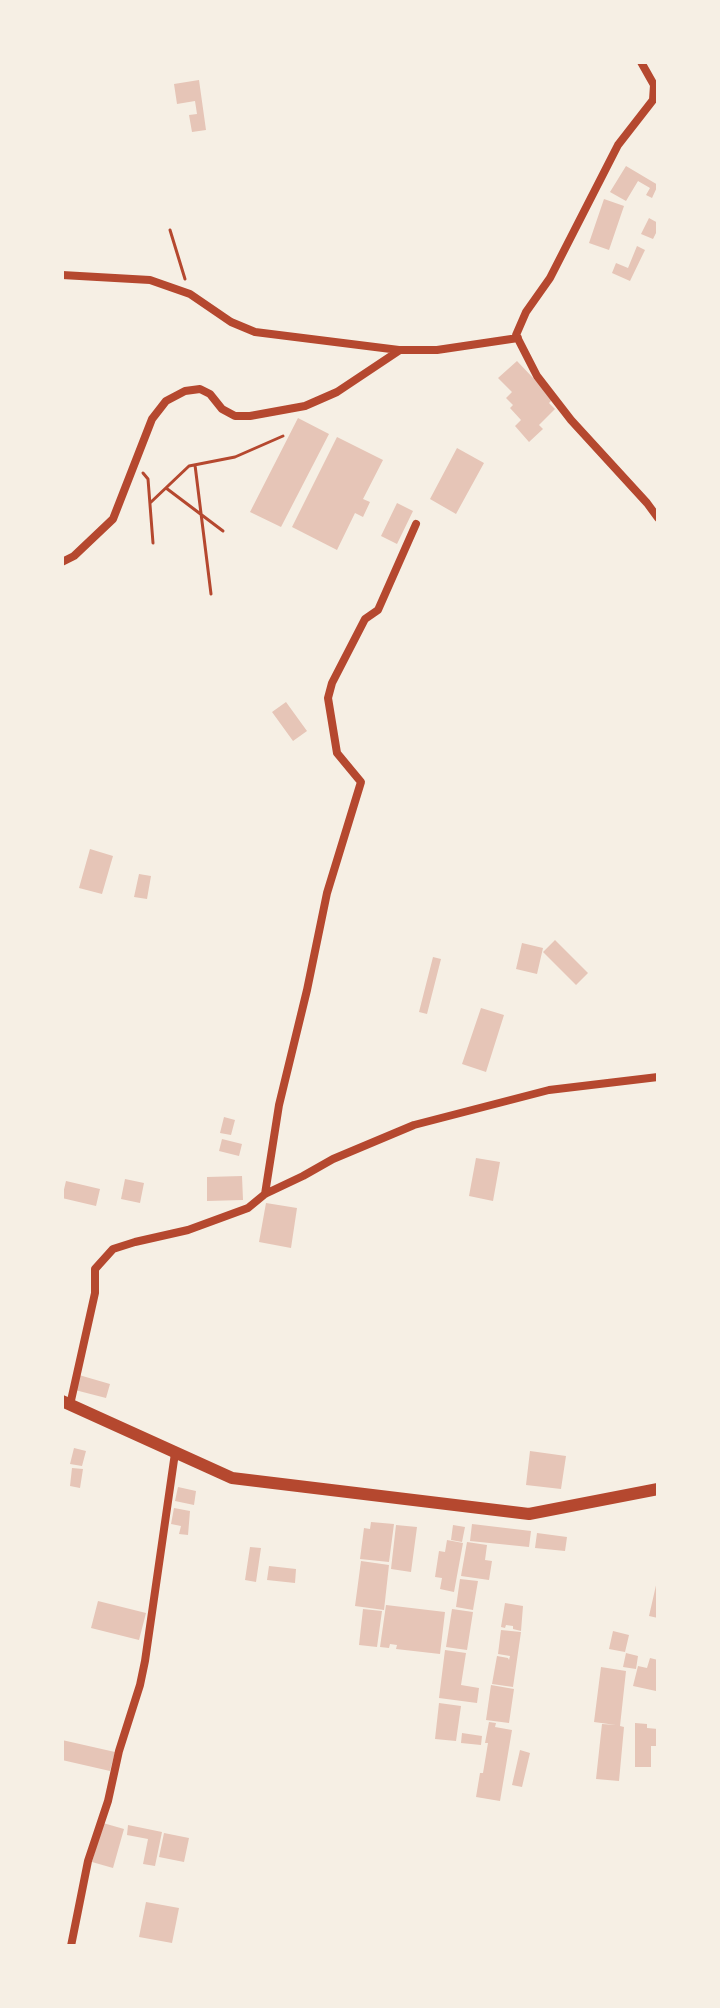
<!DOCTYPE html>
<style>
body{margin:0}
#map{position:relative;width:720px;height:2008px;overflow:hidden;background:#f6efe4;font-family:"Open Sans",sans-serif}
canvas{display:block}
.frame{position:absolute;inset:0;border:64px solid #f6efe4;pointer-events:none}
</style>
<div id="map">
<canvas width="720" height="2008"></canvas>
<div class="frame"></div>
</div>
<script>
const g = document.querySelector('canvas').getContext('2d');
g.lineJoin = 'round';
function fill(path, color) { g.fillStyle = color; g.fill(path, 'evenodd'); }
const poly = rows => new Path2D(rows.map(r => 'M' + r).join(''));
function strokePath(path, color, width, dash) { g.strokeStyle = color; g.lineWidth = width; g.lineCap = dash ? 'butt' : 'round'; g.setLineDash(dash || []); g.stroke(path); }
const building = poly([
 [199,80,206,130,192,132,189,115,197,114,195,101,177,104,174,84],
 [626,166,658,185,652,198,646,195,650,188,638,181,626,201,610,192],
 [604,199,624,206,609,250,589,243],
 [649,218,658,223,658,229,653,239,641,234],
 [637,246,645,250,630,281,612,273,616,263,628,268],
 [517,361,553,399,549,403,555,409,539,425,543,429,529,442,515,426,521,420,510,408,513,405,506,398,512,392,498,378],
 [298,418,329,434,281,527,250,512],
 [337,437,383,460,363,499,370,502,363,517,355,513,337,550,292,527],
 [457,448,484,463,456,514,430,499],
 [397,503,413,511,397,544,381,536],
 [286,702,307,731,293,741,272,712],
 [90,849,113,856,102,894,79,888],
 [139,874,151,876,147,899,134,897],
 [555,940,588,973,576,985,543,952],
 [522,943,543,948,537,974,516,969],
 [433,957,441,959,427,1014,419,1012],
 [481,1008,504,1015,486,1072,462,1064],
 [224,1117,235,1120,231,1135,220,1133],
 [222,1139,242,1144,239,1156,219,1151],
 [476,1158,500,1162,493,1201,469,1196],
 [242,1176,243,1200,207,1201,207,1177],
 [125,1179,144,1183,140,1203,121,1199],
 [66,1181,100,1189,96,1206,62,1198],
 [266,1203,297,1208,291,1248,259,1242],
 [79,1375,110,1384,106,1398,75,1390],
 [74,1448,86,1451,82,1466,70,1464],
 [530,1451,566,1456,561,1489,526,1485],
 [72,1468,83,1469,80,1488,70,1486],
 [178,1487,196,1491,194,1505,175,1501],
 [174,1508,190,1511,188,1535,179,1534,181,1526,171,1524],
 [371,1522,394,1524,389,1562,360,1559,364,1528,370,1529],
 [472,1524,531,1531,529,1547,470,1541],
 [396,1525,417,1527,411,1572,391,1569],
 [453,1525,465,1527,462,1542,451,1540],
 [537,1533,567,1537,565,1551,535,1548],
 [447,1540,463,1543,454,1592,440,1589,442,1578,435,1577,439,1551,445,1552],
 [467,1542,487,1545,485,1560,492,1561,489,1580,461,1576],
 [250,1547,261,1548,256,1582,245,1580],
 [361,1561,389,1565,384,1610,355,1606],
 [269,1566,296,1569,295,1583,267,1580],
 [460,1579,478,1581,473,1610,456,1607],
 [657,1581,658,1581,658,1618,649,1616],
 [98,1601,146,1613,139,1640,91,1628],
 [505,1603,523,1606,521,1631,513,1629,513,1626,506,1625,505,1628,501,1627],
 [386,1605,445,1612,440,1654,396,1649,397,1645,390,1644,389,1648,380,1647],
 [363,1609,382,1611,377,1647,359,1645],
 [452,1609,473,1612,467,1650,446,1647],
 [501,1630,521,1632,513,1687,492,1684,497,1656,508,1658,509,1660,510,1656,498,1654],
 [613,1631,629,1635,625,1652,609,1649],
 [445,1650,466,1653,461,1685,479,1688,477,1703,439,1698],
 [626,1653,638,1656,636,1669,623,1667],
 [650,1658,658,1660,658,1682,656,1691,633,1686,638,1666,647,1668],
 [601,1667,626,1671,620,1726,624,1727,619,1781,596,1779,602,1724,616,1725,594,1722],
 [491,1685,514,1689,509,1723,486,1720],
 [439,1703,461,1706,456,1741,435,1739],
 [489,1722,496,1723,495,1727,512,1730,500,1801,476,1797,480,1773,483,1773,488,1743,485,1743],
 [635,1723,647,1724,647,1728,658,1729,658,1746,651,1746,651,1767,635,1767],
 [462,1733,482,1736,481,1745,461,1743],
 [62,1740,115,1752,110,1771,62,1760],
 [520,1750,530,1753,522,1787,512,1785],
 [103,1823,124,1829,113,1868,92,1862],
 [128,1825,162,1832,155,1866,143,1864,148,1839,127,1835],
 [164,1833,189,1838,184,1862,159,1857],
 [146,1902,179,1908,172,1943,139,1937]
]);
const path = poly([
 [170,230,185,279],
 [195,465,211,594],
 [143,473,148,479,153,543],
 [166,488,223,531],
 [150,503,189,466,235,457,283,436]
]);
const minor = poly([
 [641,62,654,85,653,100,618,145,550,278,526,312,516,335,537,376,571,420,647,503,658,518],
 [62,275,150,280,190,294,231,322,255,332,399,350],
 [62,562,74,556,113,519,152,419,166,401,185,391,200,389,210,394,222,409,235,416,250,416,305,406,337,392,400,350,437,350,518,338],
 [265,1194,279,1105,307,990,327,893,361,782,337,753,328,698,332,683,365,619,378,610,416,524],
 [70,1405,95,1293,95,1269,113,1249,135,1242,188,1230,248,1208,265,1194,303,1176,333,1159,414,1125,549,1090,658,1077],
 [71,1946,88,1861,108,1801,119,1751,140,1685,145,1661,175,1453]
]);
const secondary = poly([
 [62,1401,232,1478,529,1514,658,1489]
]);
fill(building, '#e6c5b7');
strokePath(path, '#b5482f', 3);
strokePath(minor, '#b5482f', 8);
strokePath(secondary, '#b5482f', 12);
</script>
